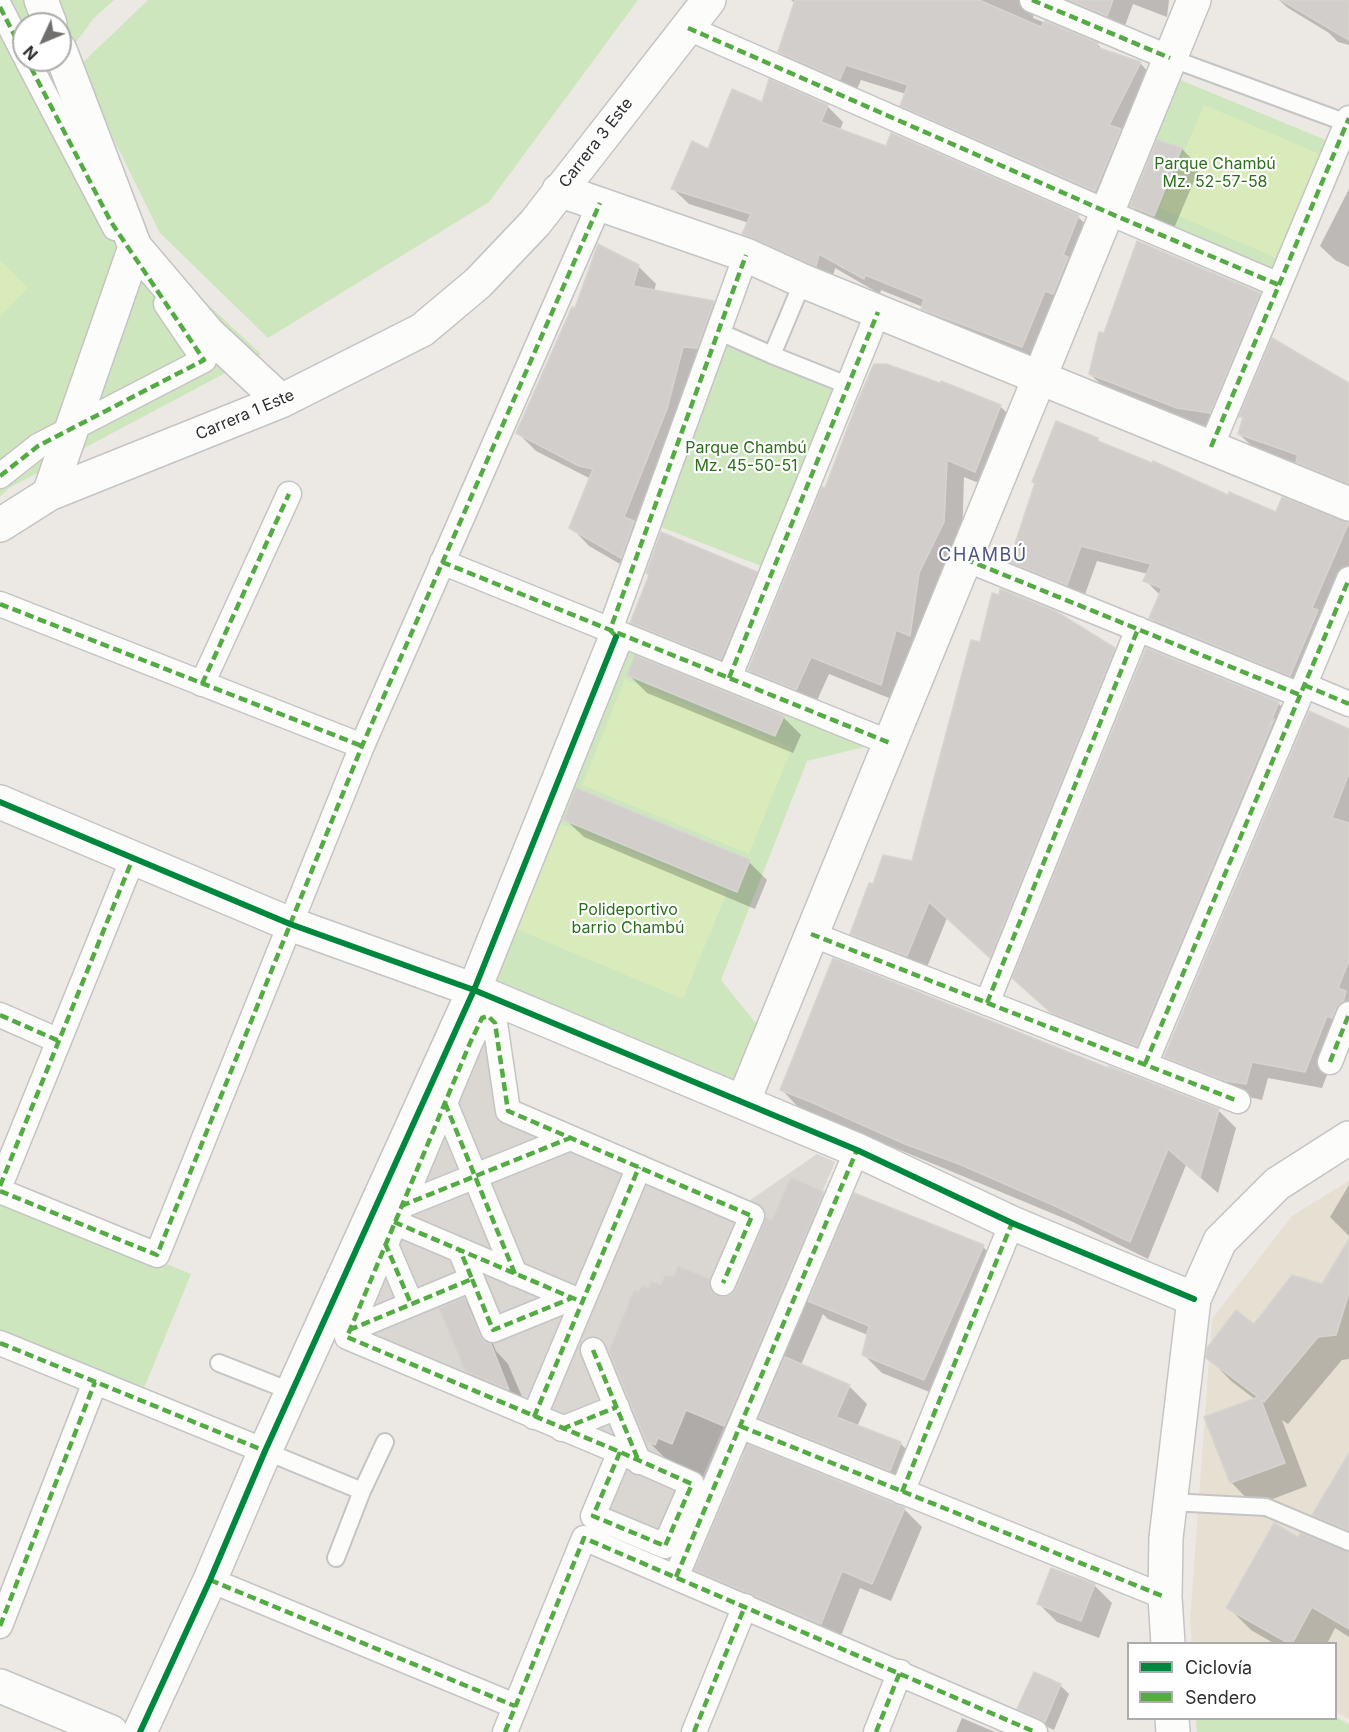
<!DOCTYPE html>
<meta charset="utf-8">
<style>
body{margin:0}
#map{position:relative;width:1349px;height:1732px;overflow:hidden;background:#ece8e4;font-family:Inter,sans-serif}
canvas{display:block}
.legend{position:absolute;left:1127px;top:1642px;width:210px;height:78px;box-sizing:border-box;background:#fff;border:2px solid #ababab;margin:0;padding:8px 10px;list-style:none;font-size:18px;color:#2e2e2e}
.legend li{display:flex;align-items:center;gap:12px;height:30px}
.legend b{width:30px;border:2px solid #ababab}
.north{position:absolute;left:12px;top:12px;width:60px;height:60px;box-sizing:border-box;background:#fff;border:2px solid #ababab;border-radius:50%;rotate:226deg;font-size:16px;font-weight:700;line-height:24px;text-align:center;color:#2e2e2e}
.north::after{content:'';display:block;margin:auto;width:21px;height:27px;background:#706f6e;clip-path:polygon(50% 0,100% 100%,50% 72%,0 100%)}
</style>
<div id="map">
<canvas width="1349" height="1732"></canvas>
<ul class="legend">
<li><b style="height:8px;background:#00873e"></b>Ciclovía</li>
<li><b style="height:8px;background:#54ab44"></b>Sendero</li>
</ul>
<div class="north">N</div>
</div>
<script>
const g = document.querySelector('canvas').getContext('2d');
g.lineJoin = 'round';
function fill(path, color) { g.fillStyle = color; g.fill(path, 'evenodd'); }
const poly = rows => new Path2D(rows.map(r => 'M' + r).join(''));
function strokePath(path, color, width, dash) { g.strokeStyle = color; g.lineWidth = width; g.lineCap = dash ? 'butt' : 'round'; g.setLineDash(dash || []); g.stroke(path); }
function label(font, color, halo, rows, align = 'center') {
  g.font = font + ' Inter,sans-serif'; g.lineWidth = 4.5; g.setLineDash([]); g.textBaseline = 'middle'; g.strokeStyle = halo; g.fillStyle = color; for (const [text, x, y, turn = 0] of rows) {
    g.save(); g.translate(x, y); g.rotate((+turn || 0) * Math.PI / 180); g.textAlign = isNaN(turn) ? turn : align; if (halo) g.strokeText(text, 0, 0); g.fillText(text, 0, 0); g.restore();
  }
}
const education = poly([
 [1349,1181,1349,1719,1336,1712,1336,1644,1192,1644,1190,1621,1212,1319,1292,1216]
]);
const green = poly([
 [0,0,40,0,49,24,24,24,24,60,60,60,141,242,261,354,9,488,0,497],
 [47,0,114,0,94,18,68,53],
 [148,0,638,0,489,202,268,338,160,233,78,67],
 [1178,79,1333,143,1275,275,1113,209],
 [722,345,838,390,769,569,653,524],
 [622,644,876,744,807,761,721,980,763,1032,740,1089,484,982],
 [2,1197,191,1274,142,1393,0,1337,0,1203],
 [1336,1717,1349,1724,1349,1732,1197,1732,1196,1719]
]);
const pitch = poly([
 [1204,105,1320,154,1276,258,1160,208],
 [0,260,28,288,0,317],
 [625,679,792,748,749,854,582,785],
 [559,823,727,892,683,999,516,929]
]);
const plaza = poly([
 [476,1016,515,1107,743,1205,817,1154,835,1162,669,1556,584,1519,610,1458,337,1341]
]);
const shadow = poly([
 [791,0,1169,0,1167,17,1133,4,1123,31,1034,11,1033,18,1097,44,1104,51,1140,63,1155,79,1111,206,918,121,902,105,906,94,861,80,855,94,796,67,780,52,796,4],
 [1279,0,1349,0,1349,45,1338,42,1329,33,1288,8],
 [763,104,827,106,843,122,840,130,886,148,891,135,1078,217,1094,232,1038,362,938,324,923,307,881,290,880,294,835,268,832,281,760,249,744,234,749,223,689,204,673,189,708,152],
 [1158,142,1182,149,1200,167,1172,233,1150,224,1132,206],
 [1349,189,1349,267,1335,260,1320,246],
 [638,266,656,284,654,291,714,302,731,320,639,575,589,546,571,527,591,479,536,451,518,433,576,310],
 [1259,294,1276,310,1226,428,1194,424,1107,390,1090,374,1105,335],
 [1349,384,1349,491,1312,476,1299,464,1254,448,1239,434,1244,420,1241,416],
 [1000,406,1018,424,993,489,964,477,962,541,899,702,829,674,814,707,767,688,749,670,826,490],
 [1098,440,1102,444,1228,497,1277,514,1349,525,1349,574,1306,691,1167,634,1151,618,1160,595,1145,580,1148,574,1097,561,1083,600,1027,577,1011,561,1036,484,1033,481],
 [756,573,774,591,739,676,650,640,632,622,650,576],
 [981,644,1114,650,1131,667,1007,973,947,918,925,972,868,951,851,933,874,886,913,863],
 [629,675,783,717,801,735,793,753,647,693],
 [1278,703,1295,720,1154,1062,1069,1029,1032,995],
 [1349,731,1349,1033,1344,1031,1322,1088,1268,1078,1262,1100,1244,1096,1182,1073,1165,1056],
 [577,790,749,862,767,880,755,909,584,837,565,819],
 [782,1090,1218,1110,1236,1128,1218,1193,1186,1165,1148,1259,1073,1222,799,1108],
 [1349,1185,1349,1236,1330,1217],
 [823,1193,846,1216,855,1194,983,1247,1001,1265,942,1397,882,1373,864,1355,868,1335,828,1319,823,1314,801,1365,849,1386,867,1404,857,1427,900,1443,918,1461,908,1488,774,1431,764,1453,904,1509,922,1527,891,1601,860,1588,839,1641,714,1588,696,1570,745,1455,722,1445,708,1479,695,1473,683,1476,647,1440,640,1294,662,1287,709,1281,726,1298,732,1296,737,1289,773,1222],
 [1349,1241,1349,1359,1342,1360,1288,1424,1282,1420,1307,1486,1254,1506,1231,1482,1256,1400,1231,1381,1208,1357,1255,1326,1323,1285],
 [464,1299,482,1317,496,1351,508,1364,526,1406,485,1389,467,1371],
 [1349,1478,1349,1543,1336,1537,1313,1515],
 [1298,1539,1349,1554,1349,1637,1335,1628,1327,1644,1275,1644,1251,1630,1228,1607],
 [1094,1585,1112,1603,1099,1638,1057,1622,1039,1604],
 [1060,1685,1069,1694,1054,1730,1027,1717,1019,1708],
 [962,1718,995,1732,956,1732]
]);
const building = poly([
 [795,0,979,0,1041,27,1045,21,1098,43,1096,47,1141,62,1109,125,1121,129,1095,191,900,106,908,85,846,65,840,79,778,52,795,0],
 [1069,0,1113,0,1107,16,1069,0],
 [1281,0,1349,0,1349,40,1281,0],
 [769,79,828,105,821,122,886,146,891,133,1079,215,1063,255,1068,257,1053,294,1045,291,1022,347,921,309,924,299,865,275,864,279,819,254,816,266,742,234,751,214,671,189,692,141,708,149,732,89,762,102,769,79],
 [1157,140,1182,148,1154,216,1130,206,1157,140],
 [1137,241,1260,293,1210,413,1177,408,1089,374,1099,332,1104,333,1137,241],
 [598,244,639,265,633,286,714,301,697,348,683,347,667,409,624,517,634,521,621,558,569,528,593,469,579,466,516,433,572,307,575,308,598,244],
 [1272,338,1349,383,1349,484,1296,462,1298,455,1238,434,1243,417,1239,417,1272,338],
 [874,364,886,364,940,383,941,381,1001,405,975,472,947,460,944,522,919,573,910,636,896,630,881,685,811,657,796,690,748,670,822,487,825,488,857,403,874,364],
 [1056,421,1098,438,1098,441,1152,463,1153,461,1228,495,1229,492,1276,512,1282,497,1349,522,1312,608,1318,610,1290,676,1149,618,1162,588,1143,581,1151,564,1081,546,1067,585,1009,562,1035,483,1032,482,1056,421],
 [661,532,757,572,721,659,630,623,649,575,646,573,661,532],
 [1000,589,1057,612,1115,648,990,958,929,902,907,956,850,934,869,883,873,884,883,855,912,861,971,640,980,642,992,593,999,595,1000,589],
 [1146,648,1279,702,1269,726,1274,719,1137,1046,1050,1012,1012,978,1146,648],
 [635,655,784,716,775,736,627,675,635,655],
 [1309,711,1349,729,1349,773,1332,818,1349,823,1349,961,1338,988,1346,991,1343,1002,1336,1008,1332,1018,1327,1016,1305,1072,1252,1062,1246,1084,1226,1081,1164,1057,1309,711],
 [576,788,750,860,737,892,564,820,576,788],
 [833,958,1113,1070,1108,1066,1219,1109,1200,1177,1168,1149,1130,1242,1053,1205,959,1164,905,1144,811,1102,780,1090,833,958],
 [791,1177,824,1192,724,1426,686,1410,672,1444,658,1438,655,1445,646,1441,609,1351,634,1290,639,1292,642,1285,649,1288,651,1281,661,1285,665,1275,673,1277,678,1266,710,1279,711,1291,717,1296,724,1297,731,1295,736,1289,766,1218,772,1220,791,1177],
 [854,1193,984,1245,924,1380,862,1355,869,1326,808,1301,854,1193],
 [1349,1239,1349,1293,1336,1335,1318,1337,1264,1402,1261,1400,1285,1463,1230,1483,1204,1417,1258,1397,1206,1358,1207,1348,1236,1310,1254,1324,1292,1275,1322,1284,1349,1239],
 [464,1298,480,1335,484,1341,491,1344,509,1390,465,1371,439,1308,464,1298],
 [785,1357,850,1385,836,1417,901,1442,890,1471,759,1418,785,1357],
 [748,1444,905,1508,872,1584,842,1571,821,1624,694,1570,748,1444],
 [1349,1453,1349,1531,1312,1515,1349,1453],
 [1274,1523,1298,1537,1300,1533,1349,1552,1349,1629,1312,1607,1292,1644,1290,1644,1226,1608,1274,1523],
 [1051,1568,1095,1584,1081,1621,1037,1604,1051,1568],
 [1034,1672,1061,1684,1045,1722,1017,1709,1034,1672]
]);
const service = poly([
 [1170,58,1347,123],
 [803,281,772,355,842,383],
 [731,337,772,355],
 [219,1363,293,1392],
 [265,1451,362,1491],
 [1170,1502,1266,1507,1349,1542],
 [336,1558,362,1491,385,1442]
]);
const pedestrian = poly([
 [1032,0,1170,58],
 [0,7,24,54],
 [688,28,1107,212,1279,285],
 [27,60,115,228],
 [1211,447,1349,118],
 [0,476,38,446,204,360,166,304],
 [965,559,1300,695],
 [442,562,890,743],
 [0,604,362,746],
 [616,637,610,630,746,255],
 [729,678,878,312],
 [202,684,289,494],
 [1304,685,1349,704],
 [811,934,1238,1101],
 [987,1003,1138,629],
 [0,1015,59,1041],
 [1330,1062,1349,1014],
 [1145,1064,1349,579],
 [445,1103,515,1274],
 [0,1186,133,858],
 [0,1191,157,1255,362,746,600,203],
 [401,1206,570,1138],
 [394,1222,582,1302],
 [385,1243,411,1304],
 [472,1279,493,1330,572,1298],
 [349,1330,472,1279,460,1250],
 [0,1343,265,1451],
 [593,1350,639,1462],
 [534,1417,639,1167],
 [740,1426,1165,1597],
 [562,1429,617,1407],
 [620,1452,593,1516,665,1546,692,1484,620,1452,347,1337,470,1043,482,1018,488,1016,495,1023,508,1111,752,1216,723,1283],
 [902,1492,1012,1223],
 [676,1577,857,1150],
 [210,1580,515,1706],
 [0,1626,95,1382],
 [505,1732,584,1538,1035,1732],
 [694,1732,745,1606],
 [876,1732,900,1672]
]);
const minor = poly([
 [41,0,50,24],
 [559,190,746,255,803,281,1349,504],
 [135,247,208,333,281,401],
 [49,494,135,247,60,50],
 [0,525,49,494,281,401,422,330,478,283,535,223,709,0],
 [0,802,290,924,474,990,857,1150,1012,1223,1194,1299],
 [743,1102,1194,0],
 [1168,1644,1165,1597,1166,1538,1194,1299,1220,1241,1277,1184,1349,1138],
 [0,1686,111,1732],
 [1172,1718,1173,1732],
 [140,1732,210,1580,265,1451,474,990,616,637]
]);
const quiet = poly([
 [1032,0,1170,58],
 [0,7,24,54],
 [688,28,1107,212,1279,285],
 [1211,447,1349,118],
 [0,476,38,446,204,360,111,222,27,60],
 [965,559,1300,695],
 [442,562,890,743],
 [0,604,362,746],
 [615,635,610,630,746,255],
 [729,678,878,312],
 [202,684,289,494],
 [1304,685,1349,704],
 [811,934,1238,1101],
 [987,1003,1138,629],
 [0,1015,59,1041],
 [1330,1062,1349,1014],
 [1145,1064,1349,579],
 [445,1103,515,1274],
 [0,1186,133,858],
 [0,1191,157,1255,362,746,600,203],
 [401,1206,570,1138],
 [394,1222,582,1302],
 [385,1243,411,1304],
 [472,1279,493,1330,572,1298],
 [349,1330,472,1279,460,1250],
 [0,1343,265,1451],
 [593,1350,639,1462],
 [534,1417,639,1167],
 [740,1426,1165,1597],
 [562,1429,617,1407],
 [620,1452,593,1516,665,1546,692,1484,620,1452,347,1337,470,1043,482,1018,488,1016,495,1023,508,1111,752,1216,723,1283],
 [902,1492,1012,1223],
 [676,1577,857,1150],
 [210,1580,515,1706],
 [0,1626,95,1382],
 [505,1732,584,1538,1035,1732],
 [694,1732,745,1606],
 [876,1732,900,1672]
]);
const cycleway = poly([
 [0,802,290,924,474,990,857,1150,1012,1223,1194,1299],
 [140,1732,210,1580,265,1451,474,990,616,637]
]);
const streetNames = [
 ["Carrera 3 Este",596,143,-52],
 ["Carrera 1 Este",245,415,-23]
];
const parkNames = [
 ["Parque Chambú",1215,164],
 ["Mz. 52-57-58",1215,182],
 ["Parque Chambú",746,448],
 ["Mz. 45-50-51",746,466],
 ["Polideportivo",628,910],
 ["barrio Chambú",628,928]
];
const neighbourhoodNames = [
 ["CHAMBÚ",983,556]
];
fill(education, '#e6e0d3');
fill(green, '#cee6be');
fill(pitch, '#d9eabb');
fill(plaza, '#dad6d2');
fill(shadow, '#0003');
fill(building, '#d1cecb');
strokePath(building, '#d7d4d0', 1.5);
strokePath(service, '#c5c4c5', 20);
strokePath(pedestrian, '#c5c4c5', 27);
strokePath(minor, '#c5c4c5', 36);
strokePath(service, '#fcfcfb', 16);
strokePath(pedestrian, '#fcfcfb', 24);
strokePath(minor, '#fcfcfb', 33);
strokePath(quiet, '#54ab44', 4.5, [9, 4.5]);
strokePath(cycleway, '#00873e', 6);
label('16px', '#2e2e2e', '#fff', streetNames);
label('16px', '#2c6e1b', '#fff', parkNames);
g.letterSpacing = '1.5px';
label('18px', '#4d5680', '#fff', neighbourhoodNames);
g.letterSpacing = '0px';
</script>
